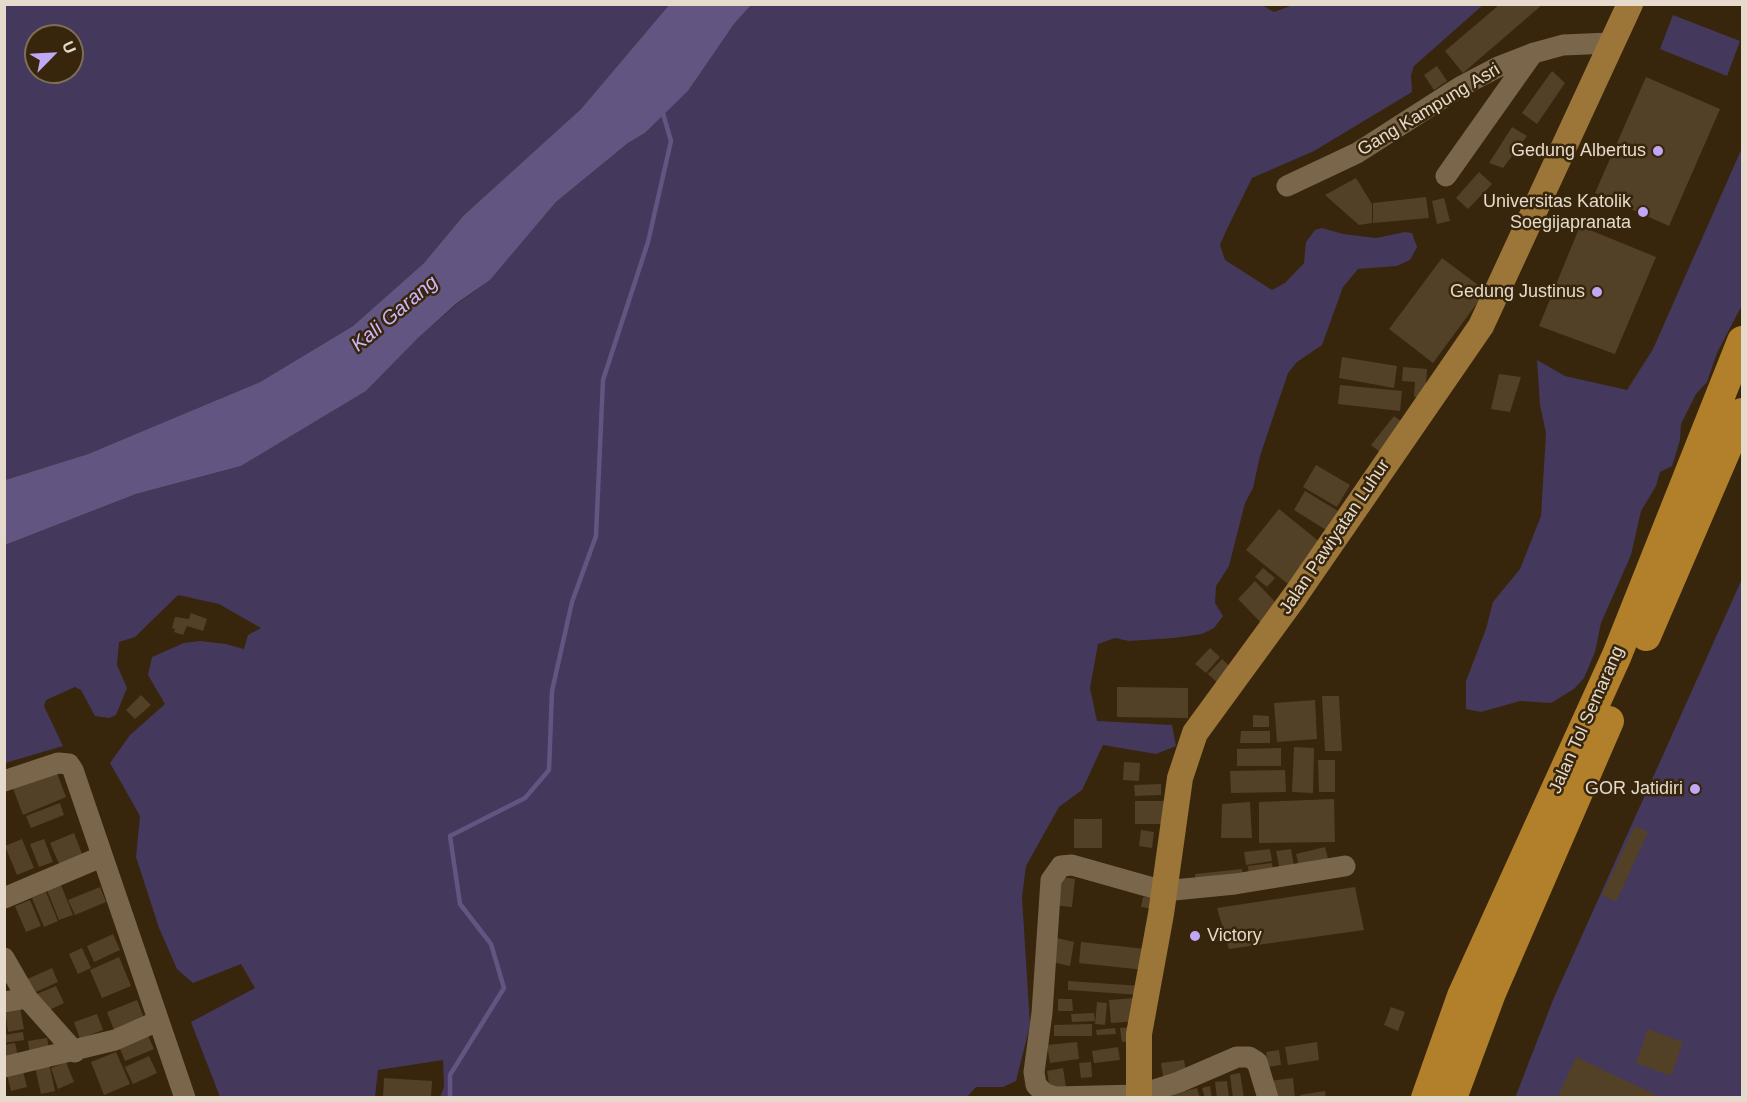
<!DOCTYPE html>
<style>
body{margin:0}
#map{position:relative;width:1747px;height:1102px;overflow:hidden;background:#37260c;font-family:Arial,sans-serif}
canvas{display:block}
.frame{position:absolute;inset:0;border:6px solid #e5dacb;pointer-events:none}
.north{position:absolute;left:24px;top:24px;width:60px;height:60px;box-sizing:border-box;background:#37260c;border:2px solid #7d6e58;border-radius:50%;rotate:66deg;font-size:16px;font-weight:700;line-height:24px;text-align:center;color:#e5dacb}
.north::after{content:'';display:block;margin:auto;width:21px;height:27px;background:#c0a8f4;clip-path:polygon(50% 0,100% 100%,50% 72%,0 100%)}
</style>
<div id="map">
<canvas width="1747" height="1102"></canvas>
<div class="frame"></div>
<div class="north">U</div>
</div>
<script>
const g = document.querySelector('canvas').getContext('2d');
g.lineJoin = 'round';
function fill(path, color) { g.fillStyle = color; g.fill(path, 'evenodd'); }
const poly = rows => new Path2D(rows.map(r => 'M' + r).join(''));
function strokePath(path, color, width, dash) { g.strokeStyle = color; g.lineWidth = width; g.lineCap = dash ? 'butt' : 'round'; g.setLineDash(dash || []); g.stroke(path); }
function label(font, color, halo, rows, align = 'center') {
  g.font = font + ' Arial,sans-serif'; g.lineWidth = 5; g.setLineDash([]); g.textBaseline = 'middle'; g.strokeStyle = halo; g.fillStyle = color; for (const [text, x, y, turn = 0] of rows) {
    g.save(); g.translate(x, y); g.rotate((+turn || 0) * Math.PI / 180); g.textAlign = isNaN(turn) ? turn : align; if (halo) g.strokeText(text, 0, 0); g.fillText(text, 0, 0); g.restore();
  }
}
const green = poly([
 [1260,4,1274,12,1296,4,1483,5,1414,66,1411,75,1412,92,1314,151,1252,178,1226,231,1220,245,1225,260,1272,290,1285,283,1304,263,1306,242,1315,230,1322,228,1343,234,1376,238,1405,232,1412,233,1417,247,1410,260,1397,266,1358,269,1343,287,1322,345,1297,362,1288,373,1260,456,1253,488,1245,503,1229,566,1216,586,1215,603,1223,616,1214,628,1202,634,1174,638,1129,641,1115,638,1098,644,1090,688,1097,721,1172,725,1176,746,1156,754,1103,745,1082,790,1059,807,1026,866,1022,897,1030,1025,1016,1081,1003,1087,976,1087,966,1098,440,1097,444,1087,443,1060,378,1070,375,1097,220,1097,191,1022,255,988,241,964,193,983,177,969,159,928,136,857,140,816,110,763,130,735,165,704,148,675,152,657,184,643,200,641,226,644,244,649,248,635,261,628,219,604,178,595,135,637,119,642,117,665,127,688,116,715,109,718,95,716,81,690,75,687,46,700,44,706,63,746,5,763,5,545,136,494,241,466,366,391,418,338,458,303,490,280,556,202,628,143,645,133,688,91,734,24,751,5],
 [4,5,669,5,581,109,463,216,424,263,353,326,260,382,88,454,5,480],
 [36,36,72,36,72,72,36,72],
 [1673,15,1740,41,1727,76,1660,49],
 [1742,148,1742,305,1717,353,1707,382,1696,394,1681,424,1680,440,1672,466,1660,472,1656,486,1641,511,1631,555,1601,623,1595,652,1584,678,1574,689,1551,703,1520,701,1481,712,1466,709,1466,681,1486,629,1493,602,1520,569,1541,516,1546,433,1540,405,1537,360,1565,376,1627,390,1653,349],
 [1742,579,1742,1097,1515,1098,1553,1000]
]);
const water = poly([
 [669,5,751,5,734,24,688,91,645,133,628,143,556,202,490,280,457,303,418,338,366,391,241,466,136,494,5,545,5,480,88,454,260,382,353,326,424,263,463,216,581,109]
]);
const stream = poly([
 [450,1098,450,1075,504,988,491,944,460,904,450,836,525,798,549,770,552,691,572,602,596,536,603,380,648,242,671,141,662,110]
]);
const building = poly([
 [1499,5,1542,5,1463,73,1445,51],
 [1437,66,1447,81,1434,90,1424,75],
 [1552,71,1565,83,1537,124,1522,113],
 [1646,77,1720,109,1669,226,1595,193],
 [1512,127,1527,136,1503,168,1489,163],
 [1479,172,1492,184,1468,209,1456,198],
 [1356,178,1372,204,1372,223,1359,225,1325,195],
 [1426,197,1429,218,1373,223,1373,203],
 [1444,198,1450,221,1437,224,1432,201],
 [1580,226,1656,257,1615,354,1539,326],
 [1442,258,1486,291,1433,363,1389,329],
 [1342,357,1397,366,1394,388,1339,378],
 [1403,367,1427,369,1425,398,1414,397,1415,382,1402,381],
 [1499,374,1521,377,1510,412,1491,409],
 [1340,385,1402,391,1400,411,1338,404],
 [1394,416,1404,423,1381,453,1371,445],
 [1316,465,1350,485,1337,507,1303,487],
 [1305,491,1338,511,1326,530,1294,510],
 [1279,509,1321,543,1288,584,1246,550],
 [1263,568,1275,578,1267,587,1255,577],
 [1255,581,1284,611,1266,628,1238,599],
 [191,613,207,619,203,631,187,626,183,635,174,632,175,629,172,628,175,617,189,619],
 [1210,648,1220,657,1206,673,1195,664],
 [1222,659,1235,671,1221,686,1208,674],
 [1117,687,1188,688,1188,718,1117,717],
 [141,695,151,705,135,719,126,710],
 [1322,696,1339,696,1342,751,1325,751],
 [1315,700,1317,739,1277,742,1274,703],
 [1253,715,1269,716,1269,727,1253,727],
 [1241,731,1270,731,1270,743,1240,743],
 [1294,747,1314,748,1313,793,1292,792],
 [1281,748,1281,766,1237,766,1237,749],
 [1318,760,1335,760,1335,792,1319,792],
 [1124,762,1140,763,1139,781,1123,780],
 [55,768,66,797,23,815,12,786],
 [1285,770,1286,792,1231,793,1230,771],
 [1161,784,1161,795,1135,796,1134,785],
 [1334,799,1335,842,1259,843,1259,802],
 [1135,801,1167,801,1167,824,1135,824],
 [1250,802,1252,838,1221,838,1222,804],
 [60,803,64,815,31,828,26,816],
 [1074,819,1102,819,1102,848,1074,848],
 [1635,826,1648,832,1616,902,1602,895],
 [1141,830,1154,832,1152,848,1139,846],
 [74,833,82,854,59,864,50,843],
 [22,839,34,868,17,875,5,846],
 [44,839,53,862,39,867,30,844],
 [1325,847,1329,863,1300,870,1296,854],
 [1270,849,1272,861,1246,865,1244,852],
 [1291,849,1295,872,1281,875,1276,851],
 [1272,863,1274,876,1249,880,1248,866],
 [1242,869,1243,881,1196,886,1195,874],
 [1056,876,1075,879,1072,907,1053,905],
 [61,885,73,915,59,920,47,890],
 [100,887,106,902,75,915,68,900],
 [1355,887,1364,930,1229,949,1217,908],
 [46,892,58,921,44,927,32,898],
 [1143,897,1155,898,1154,909,1141,907],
 [30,900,41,926,26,932,15,906],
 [113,934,120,950,94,962,87,946],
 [1057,938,1074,942,1070,966,1052,962],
 [1081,942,1146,949,1144,970,1079,963],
 [82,948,91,968,78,974,69,954],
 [119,957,131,986,102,998,90,970],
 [52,968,58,982,29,995,23,981],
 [1068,981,1141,986,1141,995,1068,990],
 [56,986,64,1003,45,1012,37,994],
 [1136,998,1138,1021,1111,1023,1109,1000],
 [1058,999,1072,999,1073,1011,1058,1011],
 [137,1000,146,1023,116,1035,107,1012],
 [1097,1002,1107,1003,1105,1025,1095,1024],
 [1391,1007,1405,1012,1398,1031,1384,1025],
 [20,1008,24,1029,8,1032,5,1010],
 [1094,1013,1095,1021,1072,1022,1071,1014],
 [97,1014,103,1030,80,1039,74,1022],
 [1092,1024,1092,1036,1054,1036,1054,1025],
 [1132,1027,1133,1041,1122,1042,1120,1028],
 [1115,1028,1116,1034,1097,1035,1096,1030],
 [1648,1029,1683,1042,1671,1076,1636,1063],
 [146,1031,154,1049,125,1061,118,1044],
 [23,1032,24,1040,4,1043,4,1035],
 [47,1038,50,1054,30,1057,28,1041],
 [1077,1042,1079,1059,1050,1063,1047,1045],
 [1317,1042,1319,1060,1288,1065,1285,1047],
 [15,1043,19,1061,4,1063,4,1045],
 [1118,1047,1120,1060,1094,1063,1092,1051],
 [1279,1050,1281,1065,1268,1067,1266,1052],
 [116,1052,130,1084,104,1095,91,1062],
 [149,1056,157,1073,133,1084,125,1067],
 [1576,1057,1656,1095,1655,1098,1557,1098],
 [1184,1060,1187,1078,1164,1082,1161,1063],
 [66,1062,74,1082,58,1089,51,1068],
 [1091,1062,1092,1077,1081,1078,1079,1063],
 [49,1064,55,1091,41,1094,35,1067],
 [1063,1068,1066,1087,1050,1090,1047,1071],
 [23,1071,27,1087,11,1091,7,1075],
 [1240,1073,1244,1098,1233,1098,1230,1075],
 [384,1078,432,1081,431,1098,383,1098],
 [1293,1078,1295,1098,1272,1098,1270,1081],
 [1227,1081,1229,1098,1217,1098,1215,1082],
 [1210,1086,1212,1098,1205,1098,1202,1088],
 [1197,1088,1200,1098,1163,1098,1163,1097],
 [1325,1091,1326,1098,1301,1098,1300,1095]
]);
const minor = poly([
 [1446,176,1533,53],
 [1287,186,1357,153,1460,87,1498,67,1534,53,1563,45,1610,43],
 [4,781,58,763,69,764,73,770,185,1098],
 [4,898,101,857],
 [4,958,27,998,75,1052],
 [4,1002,27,998],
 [4,1067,115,1040,158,1021],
 [1268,1098,1257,1062,1249,1057,1237,1057,1179,1082,1139,1095,1055,1097,1044,1093,1036,1085,1034,1072,1042,1013,1051,880,1061,866,1072,865,1164,891,1235,884,1345,866]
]);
const major = poly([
 [1139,1098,1139,1034,1161,914,1180,778,1195,733,1295,596,1481,326,1630,4]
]);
const highway = poly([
 [1646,636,1742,413],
 [1426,1098,1462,996,1617,655,1742,341],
 [1452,1098,1491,993,1609,721]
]);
const markers = [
 [1658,151,6,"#c0a8f4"],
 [1643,212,6,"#c0a8f4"],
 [1597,292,6,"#c0a8f4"],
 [1695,789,6,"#c0a8f4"],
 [1195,936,6,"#c0a8f4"]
];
const streetNames = [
 ["Gang Kampung Asri",1429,110,-31],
 ["Jalan Pawiyatan Luhur",1335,537,-56],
 ["Jalan Tol Semarang",1587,720,-66]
];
const poiNames = [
 ["Gedung Albertus",1646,151],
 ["Universitas Katolik",1631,202],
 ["Soegijapranata",1631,223],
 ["Gedung Justinus",1585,292],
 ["GOR Jatidiri",1683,789],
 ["Victory",1207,936,"left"]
];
const waterNames = [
 ["Kali Garang",395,314,-40]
];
fill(green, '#44385c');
fill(water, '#635581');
strokePath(stream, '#635581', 4.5);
fill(building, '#534127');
strokePath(minor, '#7a674b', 21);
strokePath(major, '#9c7538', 26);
strokePath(highway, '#b27f2b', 30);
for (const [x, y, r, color] of markers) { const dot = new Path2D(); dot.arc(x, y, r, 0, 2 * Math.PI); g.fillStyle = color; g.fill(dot); strokePath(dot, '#37260c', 2); }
label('18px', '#e5dacb', '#37260c', streetNames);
label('18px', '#e5dacb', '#37260c', poiNames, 'right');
label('italic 20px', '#ccb6fd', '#37260c', waterNames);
</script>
